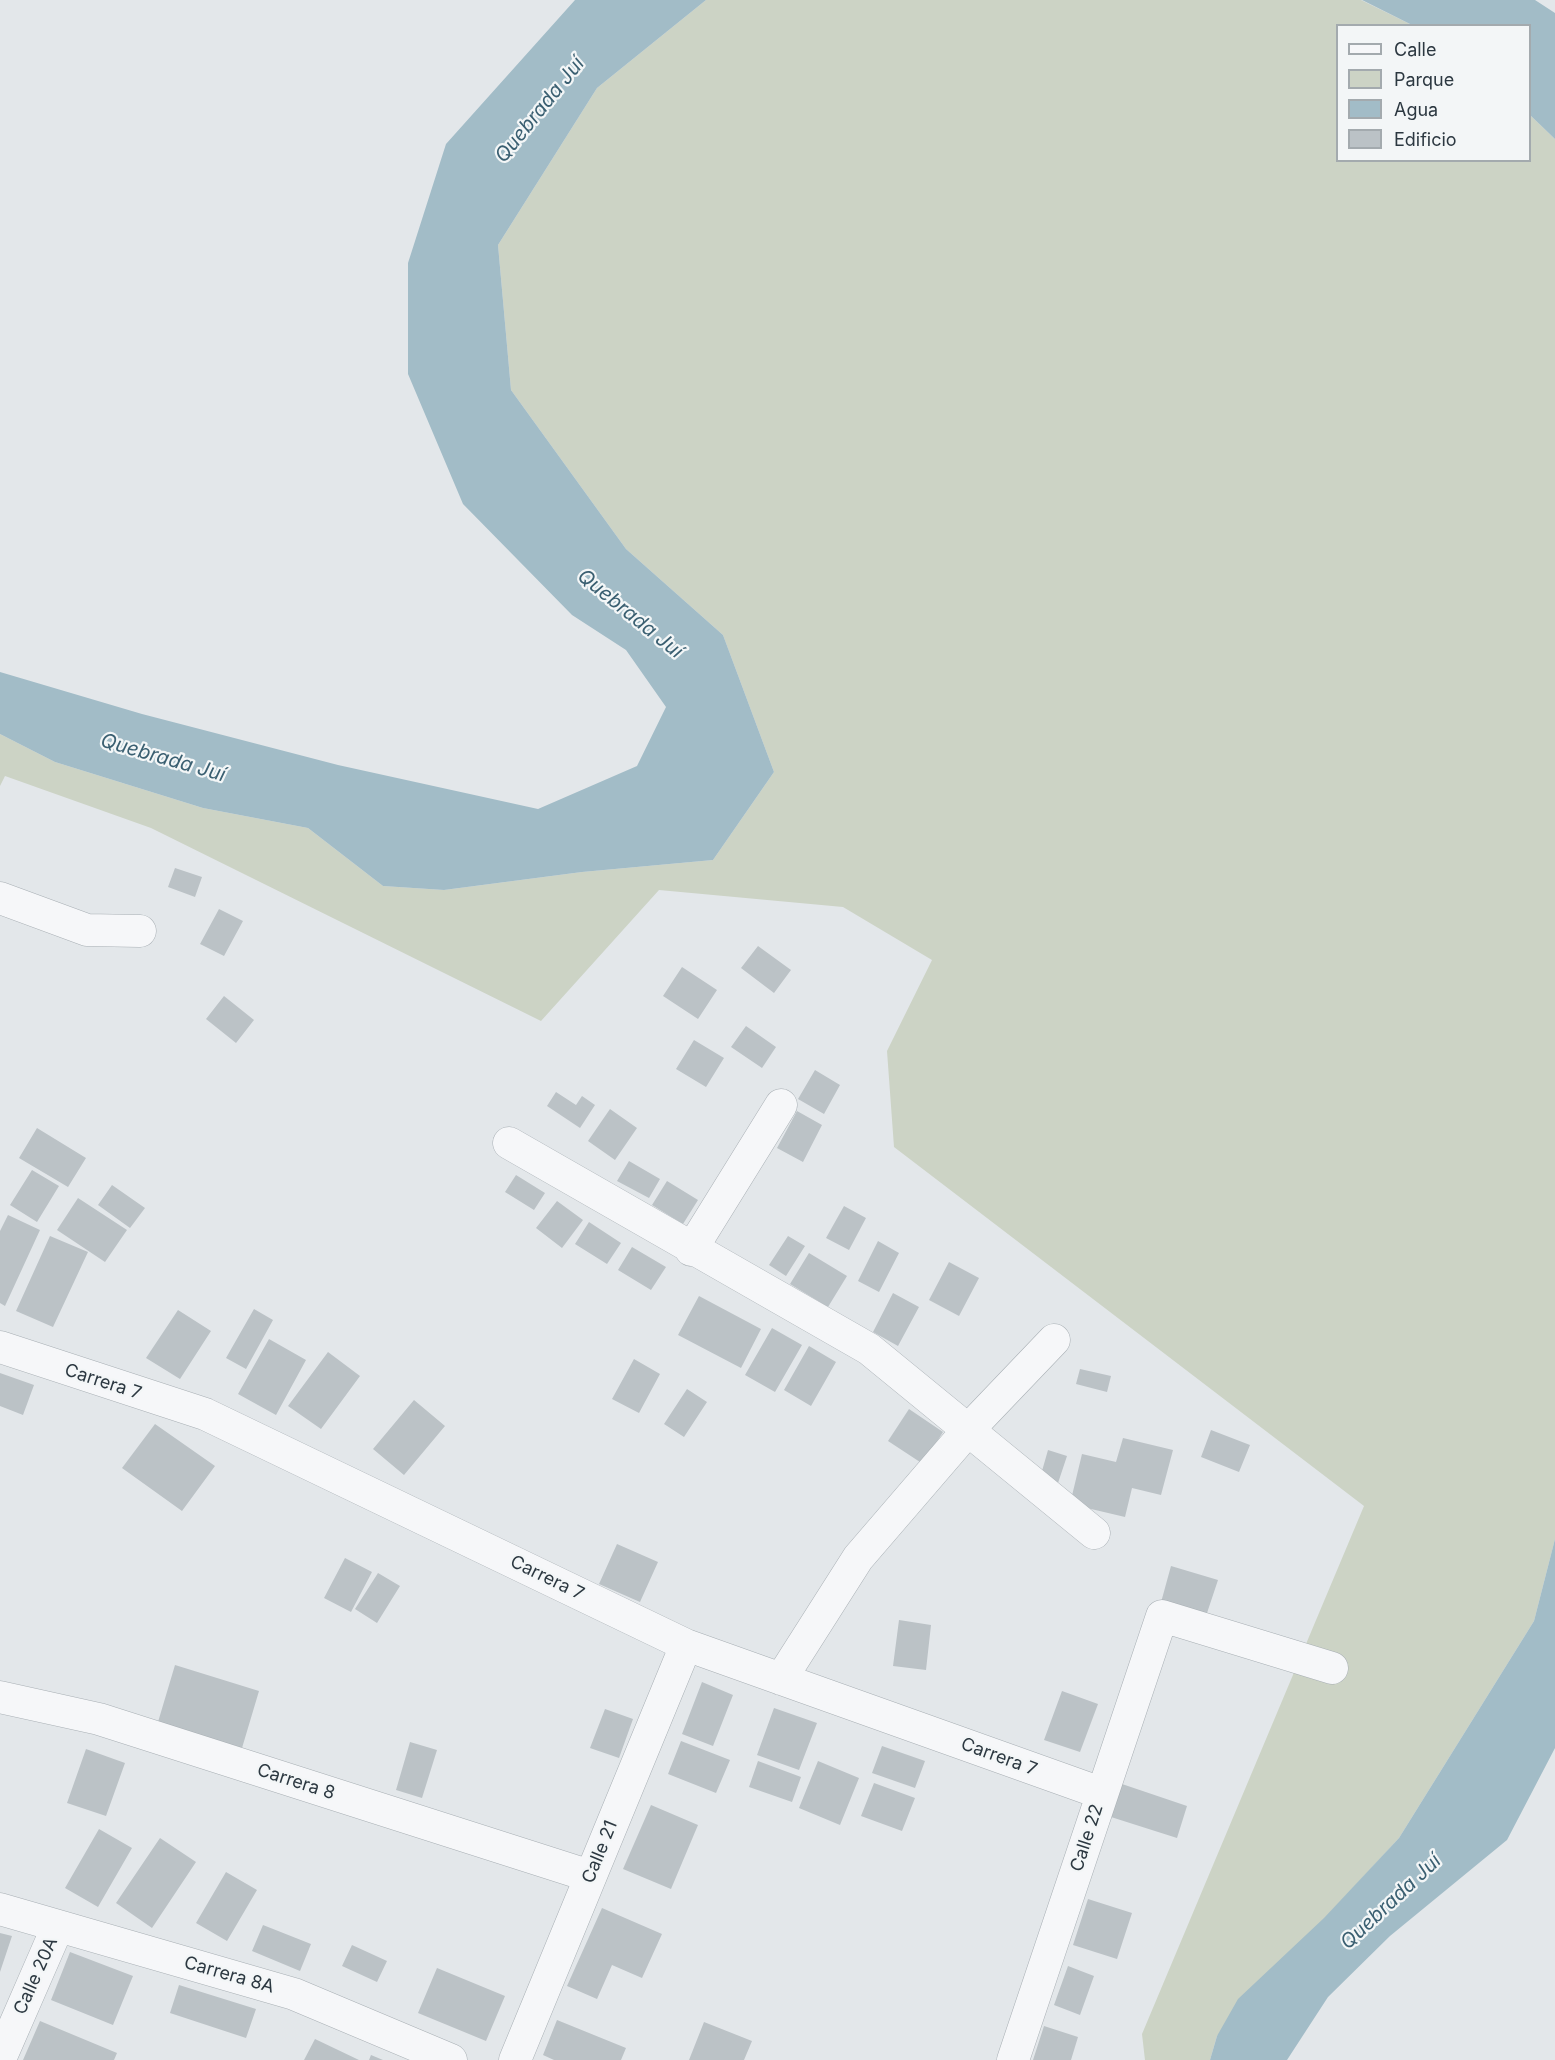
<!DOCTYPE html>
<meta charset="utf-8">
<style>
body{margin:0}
#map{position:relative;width:1555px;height:2060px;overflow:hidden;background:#e3e7ea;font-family:Inter,sans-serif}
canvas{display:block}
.legend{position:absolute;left:1336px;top:24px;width:195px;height:138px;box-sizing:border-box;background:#f3f6f7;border:2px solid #a3aaae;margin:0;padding:8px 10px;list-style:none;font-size:18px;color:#2c3841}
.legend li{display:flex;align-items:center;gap:12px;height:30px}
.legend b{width:30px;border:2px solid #a3aaae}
</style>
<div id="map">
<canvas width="1555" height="2060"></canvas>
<ul class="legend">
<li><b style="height:8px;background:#f6f7f9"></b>Calle</li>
<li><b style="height:16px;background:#ccd3c5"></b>Parque</li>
<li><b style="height:16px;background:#a2bcc7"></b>Agua</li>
<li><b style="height:16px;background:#bbc2c6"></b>Edificio</li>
</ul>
</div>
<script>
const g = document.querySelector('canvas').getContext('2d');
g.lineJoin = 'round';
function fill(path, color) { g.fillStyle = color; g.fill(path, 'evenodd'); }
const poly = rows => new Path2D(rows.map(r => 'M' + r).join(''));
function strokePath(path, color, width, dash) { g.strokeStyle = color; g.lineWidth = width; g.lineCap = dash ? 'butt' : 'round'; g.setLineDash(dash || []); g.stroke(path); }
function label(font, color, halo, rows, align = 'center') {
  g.font = font + ' Inter,sans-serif'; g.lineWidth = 4.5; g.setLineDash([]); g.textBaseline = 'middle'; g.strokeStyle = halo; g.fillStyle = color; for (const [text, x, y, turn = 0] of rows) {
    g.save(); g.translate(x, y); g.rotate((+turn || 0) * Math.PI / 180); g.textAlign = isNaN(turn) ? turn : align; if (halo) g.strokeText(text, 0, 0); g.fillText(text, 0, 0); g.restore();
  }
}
const green = poly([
 [706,0,1361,0,1412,25,1338,26,1338,160,1530,160,1530,115,1555,139,1555,1539,1534,1621,1399,1838,1217,2036,1210,2060,1145,2060,1142,2034,1364,1506,894,1147,887,1051,932,960,843,907,659,890,541,1021,151,828,5,776,0,786,0,734,55,762,203,808,308,828,383,886,444,890,582,872,713,860,774,772,723,635,626,549,511,390,498,245,597,88]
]);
const water = poly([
 [575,0,706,0,597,88,498,245,511,390,626,549,723,635,774,772,713,860,582,872,444,890,383,886,308,828,203,808,55,762,0,734,0,672,142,714,338,765,538,809,637,766,666,707,626,650,572,615,463,504,408,374,408,263,446,144],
 [1362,0,1535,0,1555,13,1555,139,1530,115,1530,26,1412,25],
 [1555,1539,1555,1748,1507,1840,1390,1936,1328,1997,1287,2060,1210,2060,1217,2036,1238,1999,1324,1918,1399,1838,1534,1621]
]);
const building = poly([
 [175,868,202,877,195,897,168,887],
 [219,909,243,921,224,956,200,944],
 [758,946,791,970,774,993,741,968],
 [682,967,717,990,698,1019,663,996],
 [224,996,254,1020,236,1043,206,1019],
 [746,1026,776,1047,762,1068,731,1047],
 [694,1040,724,1058,706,1087,676,1069],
 [815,1070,840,1085,824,1114,798,1099],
 [556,1092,576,1105,582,1096,595,1105,580,1128,547,1106],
 [610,1109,637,1128,615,1160,588,1141],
 [797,1111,822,1125,803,1162,777,1148],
 [37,1128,86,1158,68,1187,19,1158],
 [629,1161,660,1179,649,1198,617,1181],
 [32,1170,59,1186,37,1222,10,1205],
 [516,1175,545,1193,534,1210,505,1192],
 [667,1181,698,1200,683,1224,652,1205],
 [112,1185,145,1208,130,1228,98,1205],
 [78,1198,127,1230,105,1262,57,1230],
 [557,1201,583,1220,562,1248,536,1228],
 [844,1206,866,1218,849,1250,826,1238],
 [8,1215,40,1230,5,1306,0,1303,0,1231],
 [589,1222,621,1243,607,1264,575,1244],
 [50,1236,88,1252,53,1327,16,1311],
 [788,1236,805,1246,786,1276,769,1265],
 [878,1241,899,1253,879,1292,858,1281],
 [632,1247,666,1267,651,1290,618,1270],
 [809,1253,847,1276,828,1307,790,1284],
 [949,1262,979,1278,959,1316,929,1300],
 [893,1293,919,1307,898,1346,873,1332],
 [699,1296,761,1329,741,1368,678,1335],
 [254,1309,273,1320,246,1369,226,1358],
 [178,1310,211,1331,180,1379,146,1358],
 [772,1328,802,1345,775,1392,745,1375],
 [269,1339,306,1360,276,1415,238,1394],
 [809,1346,836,1362,811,1406,784,1390],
 [328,1352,360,1376,321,1429,288,1406],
 [634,1359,660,1374,639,1413,612,1399],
 [1080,1369,1111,1376,1107,1392,1076,1384],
 [0,1373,34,1385,23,1415,0,1406],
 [687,1389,707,1402,684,1437,664,1424],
 [414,1400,445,1426,404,1475,373,1449],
 [909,1409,943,1432,923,1464,888,1441],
 [155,1424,215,1466,182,1511,122,1468],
 [1211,1430,1250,1445,1239,1472,1201,1457],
 [1123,1438,1173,1450,1161,1495,1132,1488,1125,1517,1070,1504,1082,1454,1116,1462],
 [1048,1450,1067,1456,1058,1483,1040,1478],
 [617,1544,658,1562,640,1602,599,1584],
 [345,1558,372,1572,351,1612,324,1598],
 [1171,1566,1218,1580,1205,1619,1160,1606],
 [378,1573,400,1586,377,1623,355,1609],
 [899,1620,931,1625,926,1670,893,1666],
 [175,1665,259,1691,242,1748,158,1722],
 [702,1682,733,1695,713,1746,682,1734],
 [1062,1691,1098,1704,1080,1752,1044,1740],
 [774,1708,817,1723,799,1770,757,1755],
 [605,1709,633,1719,619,1758,590,1748],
 [681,1741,730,1760,716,1793,668,1774],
 [410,1742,437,1750,422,1798,396,1790],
 [882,1746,925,1761,915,1788,872,1773],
 [86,1749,125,1763,106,1816,67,1803],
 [758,1761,801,1777,792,1802,749,1787],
 [818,1761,859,1778,840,1825,799,1808],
 [874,1783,915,1798,902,1831,861,1816],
 [1122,1784,1187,1806,1177,1838,1111,1817],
 [651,1805,698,1825,671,1889,623,1869],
 [99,1829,132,1848,98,1907,65,1888],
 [160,1838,196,1862,152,1928,116,1903],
 [226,1872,257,1890,227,1941,196,1923],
 [1088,1899,1132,1913,1117,1959,1073,1945],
 [602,1908,662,1934,642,1978,612,1965,597,1999,567,1986],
 [263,1925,311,1944,300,1971,252,1951],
 [0,1933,12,1936,0,1972],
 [352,1945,387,1961,377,1982,342,1966],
 [70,1952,133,1976,113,2025,51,2000],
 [1068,1966,1094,1976,1080,2015,1054,2005],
 [437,1968,505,1996,486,2041,418,2013],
 [179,1985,256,2009,246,2038,170,2013],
 [557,2020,626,2048,621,2060,554,2060,543,2055],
 [40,2021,117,2053,114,2060,23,2060],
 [704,2022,752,2041,744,2060,689,2060],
 [1044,2026,1078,2037,1071,2060,1033,2060],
 [315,2039,359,2060,304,2060],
 [371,2055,383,2060,369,2060]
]);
const street = poly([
 [0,898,87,930,140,931],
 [509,1143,869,1349,1094,1533],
 [691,1250,781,1105],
 [0,1347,205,1414,686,1645,1101,1793],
 [781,1679,858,1558,969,1429,1054,1340],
 [0,1697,99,1719,590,1876],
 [0,1909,294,1994,451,2060],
 [0,2059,58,1926],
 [515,2060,686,1645],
 [1013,2060,1162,1616,1332,1668]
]);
const streetNames = [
 ["Carrera 7",103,1382,18],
 ["Carrera 7",547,1578,26],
 ["Carrera 7",999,1757,20],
 ["Carrera 8",296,1782,18],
 ["Calle 22",1087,1838,-72],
 ["Calle 21",600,1852,-68],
 ["Carrera 8A",229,1975,16],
 ["Calle 20A",36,1976,-66]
];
const waterNames = [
 ["Quebrada Juí",540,110,-51],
 ["Quebrada Juí",630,614,39],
 ["Quebrada Juí",163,758,16],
 ["Quebrada Juí",1391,1902,-43]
];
fill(green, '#ccd3c5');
fill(water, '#a2bcc7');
fill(building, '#bbc2c6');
strokePath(street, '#a8afb4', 33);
strokePath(street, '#f6f7f9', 32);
label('18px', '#2c3841', '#f3f6f7', streetNames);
label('italic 20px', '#3a5f71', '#f3f6f7', waterNames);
</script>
